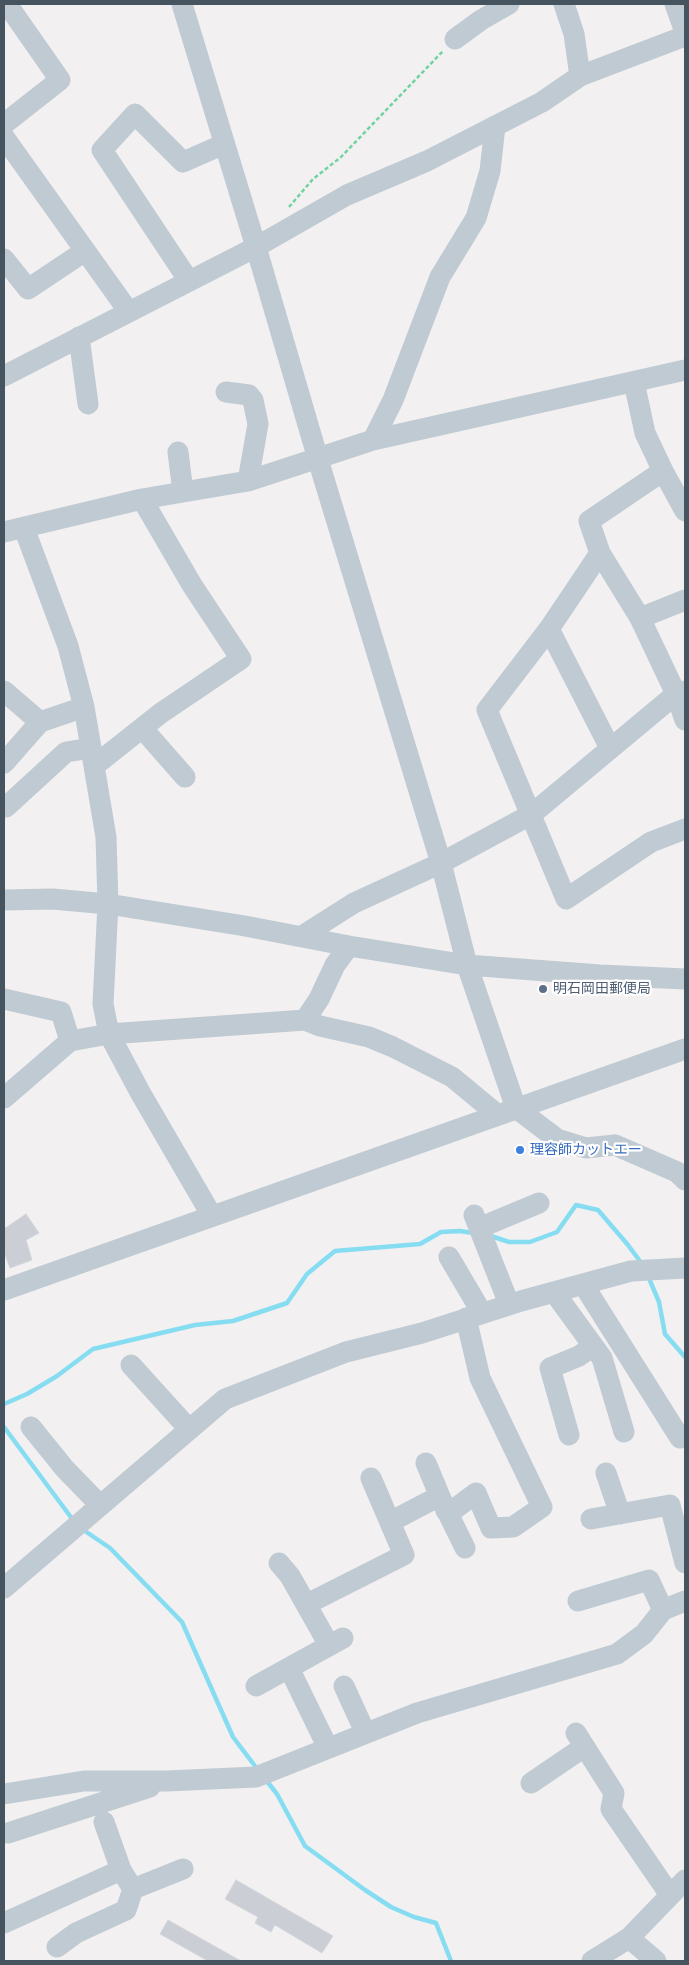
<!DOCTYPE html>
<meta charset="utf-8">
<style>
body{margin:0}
#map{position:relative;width:689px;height:1965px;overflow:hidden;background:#f2f0f0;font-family:"PT Sans Narrow",sans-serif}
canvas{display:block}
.frame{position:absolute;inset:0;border:5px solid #46545f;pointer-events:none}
</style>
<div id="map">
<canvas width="689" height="1965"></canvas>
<div class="frame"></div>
</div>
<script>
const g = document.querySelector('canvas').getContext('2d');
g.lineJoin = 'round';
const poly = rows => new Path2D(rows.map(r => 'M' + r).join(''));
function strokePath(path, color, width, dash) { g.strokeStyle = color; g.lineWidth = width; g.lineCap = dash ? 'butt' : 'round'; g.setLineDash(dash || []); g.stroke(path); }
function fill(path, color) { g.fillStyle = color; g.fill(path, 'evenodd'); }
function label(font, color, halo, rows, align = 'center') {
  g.font = font + ' "PT Sans Narrow","Noto Sans JP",sans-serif'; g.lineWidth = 4.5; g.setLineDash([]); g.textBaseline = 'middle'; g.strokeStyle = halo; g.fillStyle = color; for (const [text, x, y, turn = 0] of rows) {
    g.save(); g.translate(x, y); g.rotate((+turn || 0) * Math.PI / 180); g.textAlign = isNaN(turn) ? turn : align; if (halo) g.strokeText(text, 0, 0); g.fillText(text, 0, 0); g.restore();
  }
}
const stream = poly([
 [488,1235,509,1242,530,1242,557,1232,576,1205,598,1210,628,1245,642,1264],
 [648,1276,659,1302,665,1334,685,1357],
 [4,1404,27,1394,57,1376,93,1349,195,1325,233,1321,287,1303,307,1274,335,1251,420,1244,441,1232,460,1231,473,1233],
 [4,1427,73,1520],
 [82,1529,110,1548,182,1622,233,1737,258,1770],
 [266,1780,277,1794,305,1846,365,1890,391,1907,414,1917,436,1923,451,1961]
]);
const building = poly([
 [26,1214,39,1233,26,1240,32,1260,10,1268,4,1252,4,1229,26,1214],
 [236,1880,333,1936,322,1953,275,1925,271,1932,255,1923,258,1917,225,1899,236,1880],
 [168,1920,241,1961,208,1961,160,1934,168,1920]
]);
const path = poly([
 [289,207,313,179,341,157,443,51]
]);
const minor = poly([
 [182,4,256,247,323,476,441,863,467,965,516,1108,557,1139,586,1148,615,1145,677,1172,685,1180],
 [564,4,574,34,580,76],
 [675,4,685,32],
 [455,39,481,20,509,4],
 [4,124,60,80,7,4],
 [4,137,129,312],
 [4,259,28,289,85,251],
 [189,281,102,150,135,114,183,162,224,144],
 [79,337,88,404],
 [4,376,256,247,347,195,427,161,542,102,580,76,685,36],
 [634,382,645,433,663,471],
 [226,392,249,395,253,400,258,424,248,481],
 [373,440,393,400,440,277,476,218,490,171,495,126],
 [178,452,183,492],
 [685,511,663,471,589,521,600,553,549,629,487,710,566,899,651,842,685,829],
 [24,528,68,646,84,707,91,748,106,837,108,904,103,1004,109,1034,141,1094,212,1216],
 [4,532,142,499,248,481,373,440,685,370],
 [600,553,640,618,676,694,685,720],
 [640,618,685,600],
 [549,629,610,748],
 [4,691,40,722,4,763],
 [40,722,84,707],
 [142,728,185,777],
 [94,766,161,713,241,659,192,585,142,499],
 [4,807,6,807,66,752,91,748],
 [4,900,52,899,108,904,245,926,349,946,467,965,600,975,685,979],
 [302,936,354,903,441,863,532,814,676,694,685,691],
 [4,999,61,1012,70,1041],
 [305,1020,319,999,335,965,349,946],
 [4,1098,70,1041,109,1034,305,1020,320,1026,369,1037,393,1047,452,1077,498,1115],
 [474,1215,509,1304],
 [479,1228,539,1203],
 [449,1257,482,1313],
 [583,1284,680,1438],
 [4,1290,685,1049],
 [554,1292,602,1358,624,1432],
 [131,1365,189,1429],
 [31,1427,65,1469,100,1505],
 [569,1435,550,1368,579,1356,593,1346],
 [426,1463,441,1499],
 [606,1473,620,1514],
 [446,1511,456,1508,476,1493,491,1528,513,1527,542,1507,480,1378,466,1318],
 [591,1519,670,1505,685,1563],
 [390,1522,430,1501,441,1499,465,1548],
 [279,1563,290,1576,329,1645],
 [4,1588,225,1399,346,1352,422,1333,521,1301,631,1271,685,1268],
 [578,1601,649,1580,663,1610],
 [307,1604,404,1555,371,1478],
 [289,1668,328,1748],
 [256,1686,343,1638],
 [344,1686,365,1732],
 [576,1733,614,1793,611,1809,670,1895],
 [531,1783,584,1747],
 [4,1794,84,1781,167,1781,256,1777,417,1713,617,1654,644,1634,663,1610,685,1601],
 [104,1822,121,1870],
 [8,1833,150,1787],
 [4,1923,121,1870,133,1889,183,1869],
 [629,1938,656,1961],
 [57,1947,76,1933,126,1910,133,1889],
 [592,1961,629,1938,685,1880]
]);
const markers = [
 [543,989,5,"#5c6f8a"],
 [520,1150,5,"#3f7fe0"]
];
const serviceNames = [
 ["明石岡田郵便局",553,989]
];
const shopNames = [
 ["理容師カットエー",530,1150]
];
strokePath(stream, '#86ddf2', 4.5);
fill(building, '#cbcfd5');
strokePath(building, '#d3d6dc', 1);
strokePath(path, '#71d3a1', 2.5, [4, 2.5]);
strokePath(minor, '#bfcad3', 21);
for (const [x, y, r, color] of markers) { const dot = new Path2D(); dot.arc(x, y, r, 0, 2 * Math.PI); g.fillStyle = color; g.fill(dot); strokePath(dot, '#fff', 2); }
label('14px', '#4e5e75', '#fff', serviceNames, 'left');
label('14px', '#366cbe', '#fff', shopNames, 'left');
</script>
